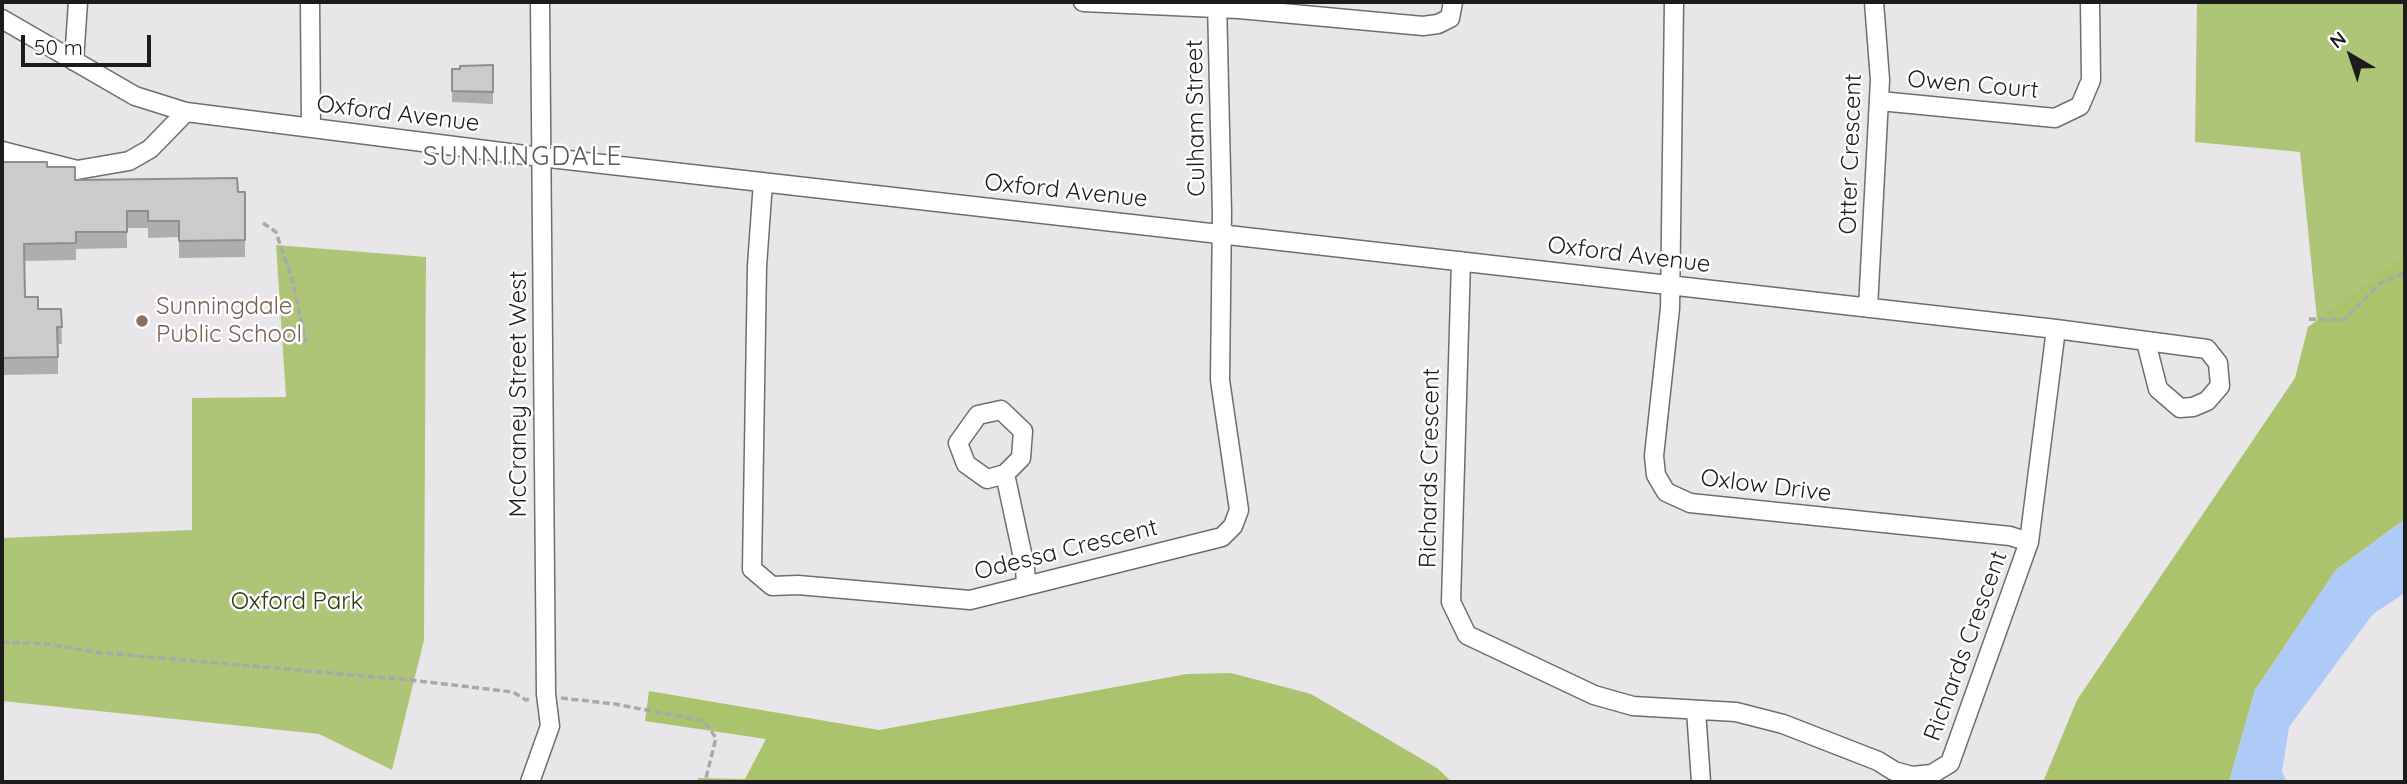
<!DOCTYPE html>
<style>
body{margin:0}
#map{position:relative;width:2407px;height:784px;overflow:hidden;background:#e9e6e9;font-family:Quicksand,sans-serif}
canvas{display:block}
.frame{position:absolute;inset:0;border:4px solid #1d1c1d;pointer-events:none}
.north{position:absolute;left:2316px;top:21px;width:70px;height:70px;-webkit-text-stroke:5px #fff;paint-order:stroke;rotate:321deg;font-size:19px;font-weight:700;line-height:28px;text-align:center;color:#1d1c1d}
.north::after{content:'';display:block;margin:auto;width:24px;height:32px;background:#1d1c1d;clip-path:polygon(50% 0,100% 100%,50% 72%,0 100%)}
.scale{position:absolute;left:21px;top:35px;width:130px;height:32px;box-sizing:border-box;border:4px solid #1d1c1d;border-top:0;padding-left:9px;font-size:21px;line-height:24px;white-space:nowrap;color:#1d1c1d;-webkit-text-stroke:5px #fff;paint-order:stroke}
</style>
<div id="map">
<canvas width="2407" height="784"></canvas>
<div class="frame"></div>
<div class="north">N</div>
<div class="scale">50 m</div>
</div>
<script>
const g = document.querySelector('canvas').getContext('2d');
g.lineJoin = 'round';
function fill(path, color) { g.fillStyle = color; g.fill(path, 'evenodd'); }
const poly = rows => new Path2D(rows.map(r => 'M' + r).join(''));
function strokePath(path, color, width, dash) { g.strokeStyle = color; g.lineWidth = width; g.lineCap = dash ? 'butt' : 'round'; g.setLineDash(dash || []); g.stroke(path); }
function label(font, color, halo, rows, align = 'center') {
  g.font = font + ' Quicksand,sans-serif'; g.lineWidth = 5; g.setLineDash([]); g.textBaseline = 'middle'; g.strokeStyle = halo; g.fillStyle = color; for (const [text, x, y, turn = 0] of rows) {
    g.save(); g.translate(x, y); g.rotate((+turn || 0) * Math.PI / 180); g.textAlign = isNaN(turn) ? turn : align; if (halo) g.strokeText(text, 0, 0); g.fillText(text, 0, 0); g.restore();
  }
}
const green = poly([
 [2197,2,2405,2,2405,325,2321,358,2300,152,2195,142],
 [276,245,426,257,424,640,392,770,319,734,2,701,2,538,192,530,192,398,286,397]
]);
const forest = poly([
 [2405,255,2405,519,2336,570,2255,690,2229,782,2043,782,2077,700,2295,378,2308,327],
 [1231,673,1311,694,1437,768,1452,782,698,782,698,778,745,779,766,739,645,721,649,691,879,730,1187,674]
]);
const water = poly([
 [2405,519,2405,593,2373,614,2289,727,2282,772,2287,782,2229,782,2255,690,2336,570]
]);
const path = poly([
 [263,223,276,232,293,283,306,342],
 [2309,319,2344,320,2379,284,2405,273],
 [2,642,49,644,94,652,410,680,513,692,526,700,530,699],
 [561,698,615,704,704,721,716,738,705,782]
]);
const minor = poly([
 [310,2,311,126],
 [1083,2,1239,9,1423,26,1438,24,1450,18,1453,2],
 [1674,2,1670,308,1654,456,1656,475,1666,492,1690,503,2010,536,2029,542],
 [2,19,135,96,186,112,541,157,2056,329,2207,349,2218,363,2220,386,2207,401,2193,407,2180,408,2158,389,2146,342],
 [74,61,78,2],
 [1880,101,2055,118,2080,106,2091,80,2090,2],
 [2,151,77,170,129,161,150,149,186,112],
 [763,182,757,266,752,569,772,586,798,585,970,600,1222,537,1233,526,1239,510,1220,380,1222,213,1217,2],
 [1461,261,1451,602,1467,635,1594,695,1633,706,1736,712,1783,724,1878,761,1894,771,1912,776,1932,774,1950,763,2029,542,2056,329],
 [1868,308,1880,80,1874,2],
 [1001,410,1023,431,1021,458,1005,474,987,479,966,464,958,443,978,415,1001,410],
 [1005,474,1025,567,1026,585],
 [1696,710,1701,782],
 [530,782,550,726,546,694,540,2]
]);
const wall = poly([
 [493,65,493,104,452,102,452,69],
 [2,162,47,167,75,180,245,192,245,257,179,258,179,237,148,238,148,228,127,228,127,248,76,249,76,260,25,261,25,297,38,309,61,309,62,344,58,344,58,374,2,375]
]);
const building = poly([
 [493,65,493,92,452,91,452,69,460,69,460,66,493,65],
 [2,162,47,162,47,167,75,167,75,180,237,178,238,192,245,192,245,240,179,241,179,221,148,221,148,211,127,211,127,232,76,232,76,243,24,244,25,297,38,297,38,309,61,309,62,327,57,327,58,357,2,358,2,162]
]);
const markers = [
 [142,321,7,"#8d6e63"]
];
const streetNames = [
 ["Owen Court",1973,85,5],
 ["Oxford Avenue",398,114,7],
 ["Culham Street",1196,118,-91],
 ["Otter Crescent",1851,154,-88],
 ["Oxford Avenue",1066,191,6],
 ["Oxford Avenue",1629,255,7],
 ["McCraney Street West",519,394,-90],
 ["Richards Crescent",1430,468,-89],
 ["Oxlow Drive",1766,486,7],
 ["Odessa Crescent",1066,550,-14],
 ["Richards Crescent",1966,646,-70]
];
const educationNames = [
 ["Sunningdale",156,307],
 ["Public School",156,335]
];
const parkNames = [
 ["Oxford Park",297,602]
];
const neighbourhoodNames = [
 ["SUNNINGDALE",523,157]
];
fill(green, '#aec578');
fill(forest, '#aac36c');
fill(water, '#aecbf7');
strokePath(minor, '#6f6d6f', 21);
strokePath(path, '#aba8ab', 3.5, [7, 3.5]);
strokePath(minor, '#fff', 18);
fill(wall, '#afaeaf');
fill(building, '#cccacc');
strokePath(building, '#8f8d8f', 2);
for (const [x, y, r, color] of markers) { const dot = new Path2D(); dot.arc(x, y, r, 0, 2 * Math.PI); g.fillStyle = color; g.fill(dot); strokePath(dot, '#fff', 2.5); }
label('24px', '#1d1c1d', '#fff', streetNames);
label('24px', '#785e54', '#fff', educationNames, 'left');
label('24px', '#2f3914', '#fff', parkNames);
g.letterSpacing = '2px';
label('26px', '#595759', '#fff', neighbourhoodNames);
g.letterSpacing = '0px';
</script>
